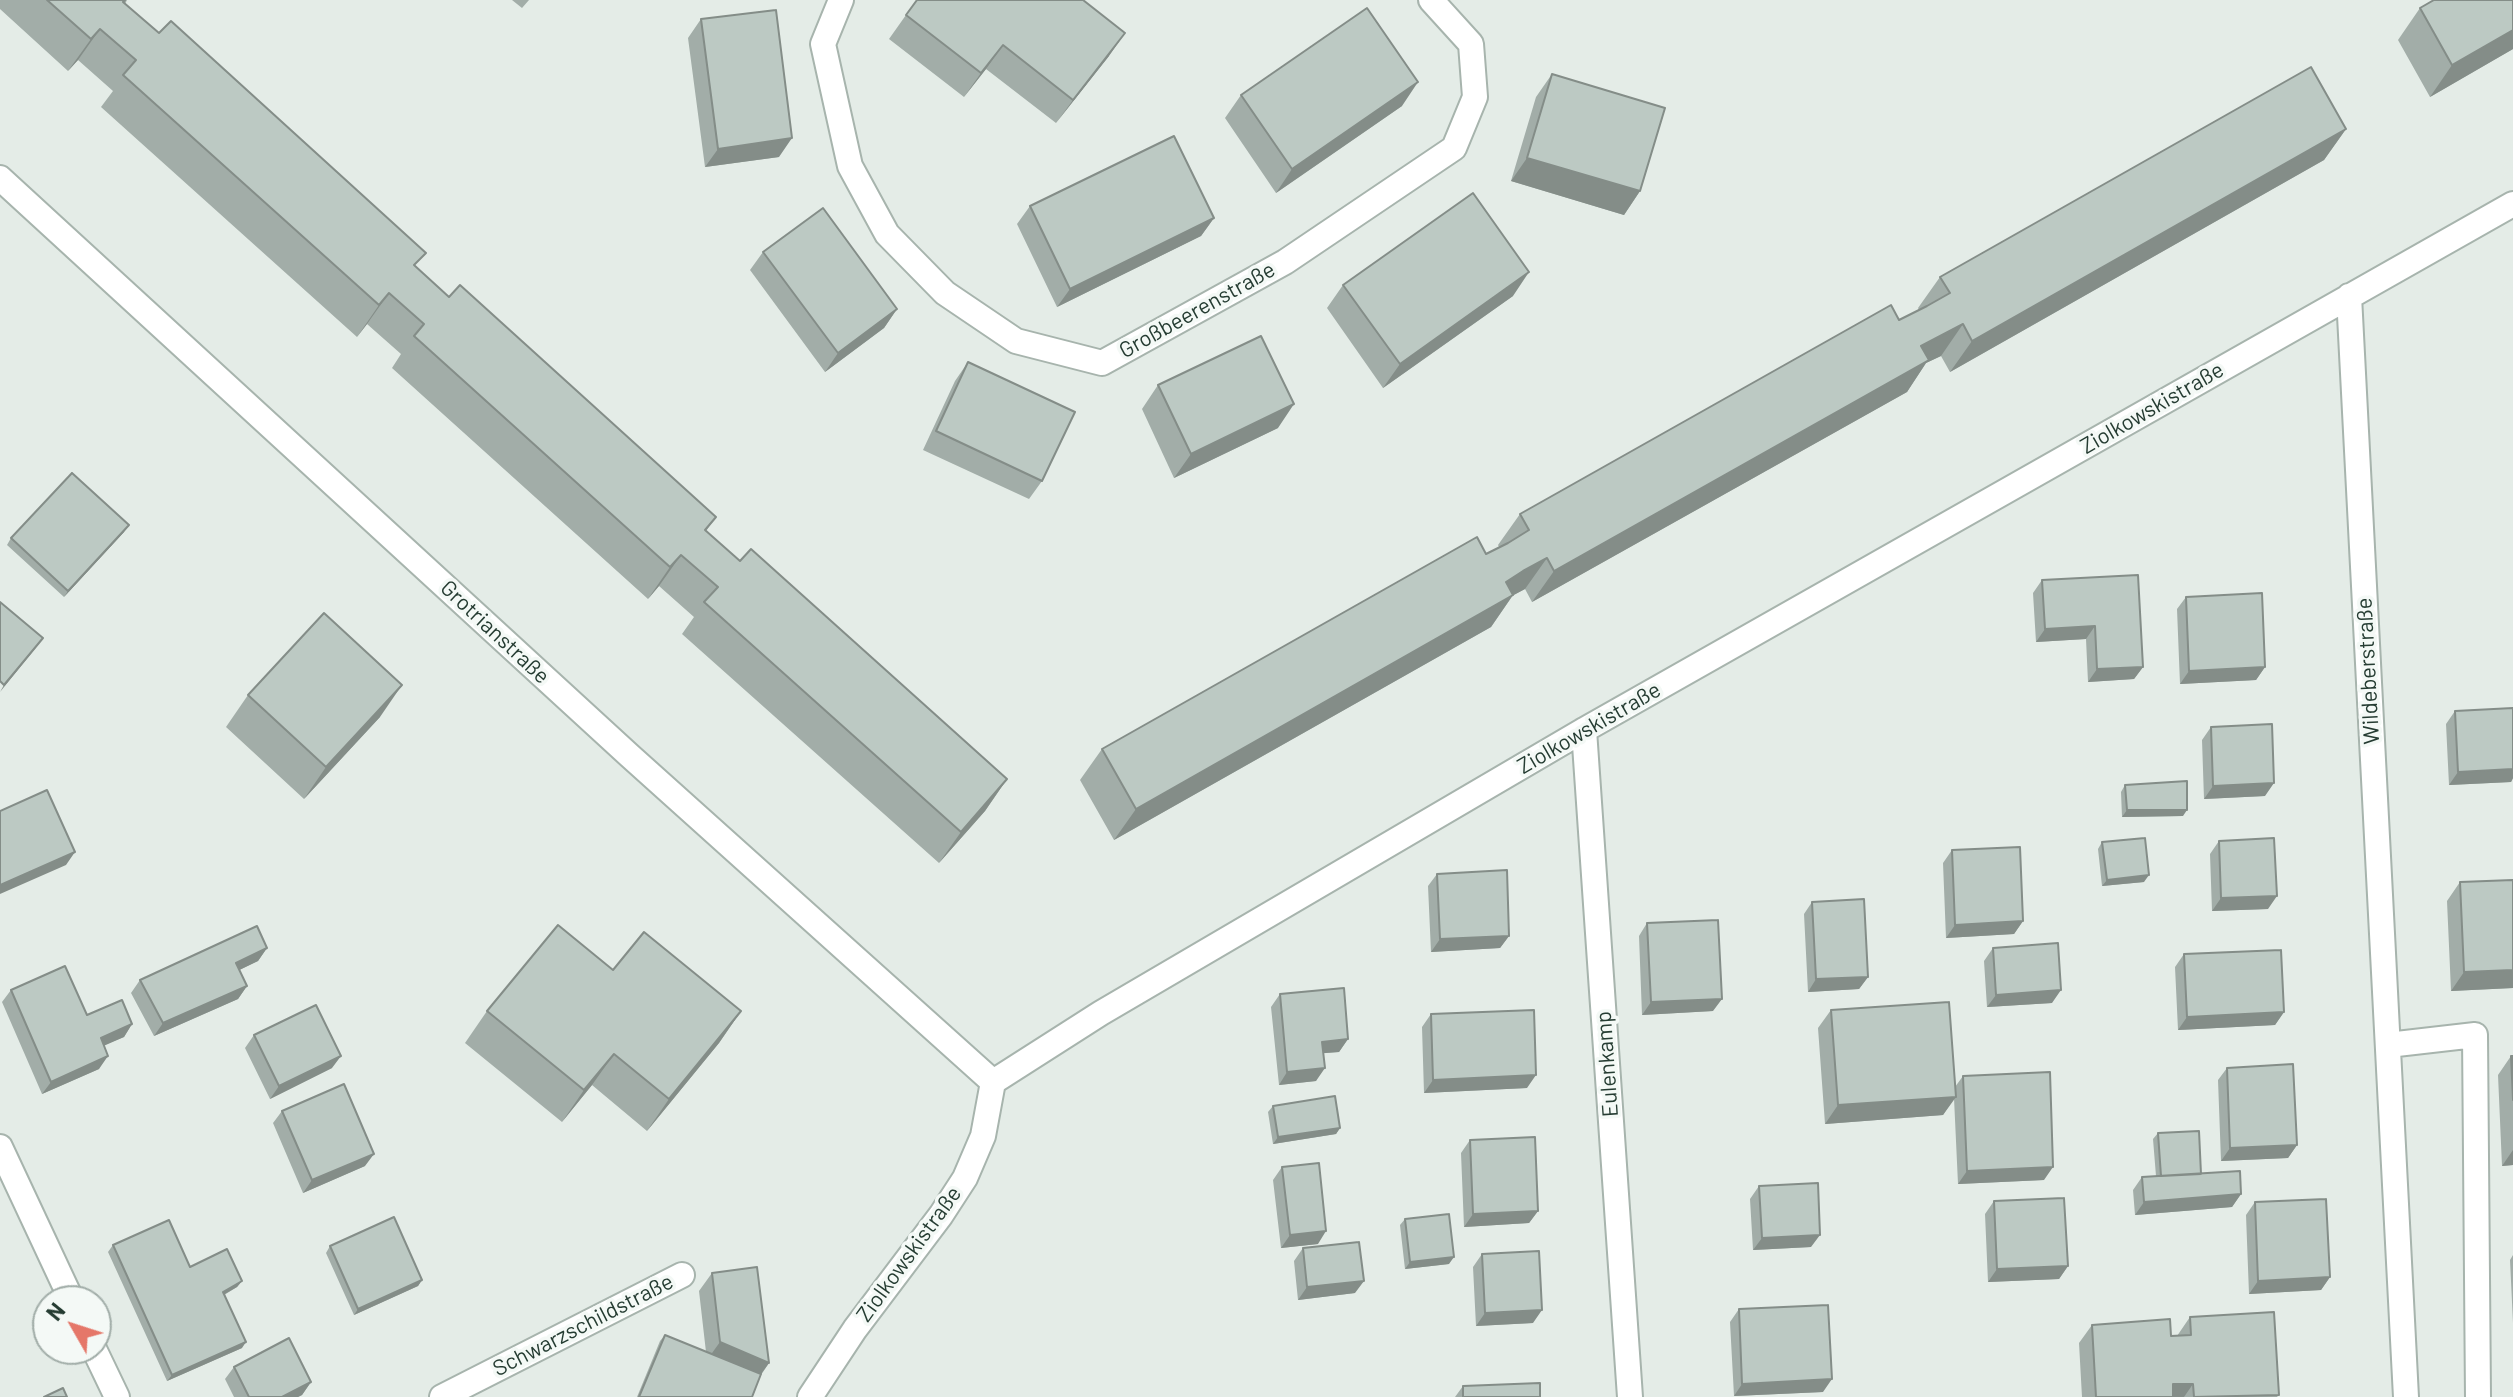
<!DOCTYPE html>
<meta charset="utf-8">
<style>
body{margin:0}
#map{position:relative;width:2513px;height:1397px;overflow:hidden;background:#e4ece7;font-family:Barlow,sans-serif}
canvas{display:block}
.north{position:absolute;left:32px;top:1285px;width:80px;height:80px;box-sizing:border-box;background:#f4f9f6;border:2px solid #a1ada8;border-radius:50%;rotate:309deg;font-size:22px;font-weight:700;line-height:32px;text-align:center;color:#253c32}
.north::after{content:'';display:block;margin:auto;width:28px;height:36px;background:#e57769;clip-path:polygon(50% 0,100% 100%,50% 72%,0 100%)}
</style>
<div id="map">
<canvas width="2513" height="1397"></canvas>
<div class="north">N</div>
</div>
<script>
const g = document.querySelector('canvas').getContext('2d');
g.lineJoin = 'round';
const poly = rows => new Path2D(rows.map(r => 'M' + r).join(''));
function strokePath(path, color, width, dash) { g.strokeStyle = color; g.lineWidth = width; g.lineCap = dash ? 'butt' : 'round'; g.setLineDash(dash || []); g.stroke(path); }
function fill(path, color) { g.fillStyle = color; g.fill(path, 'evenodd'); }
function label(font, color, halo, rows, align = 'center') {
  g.font = font + ' Barlow,sans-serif'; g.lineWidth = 7; g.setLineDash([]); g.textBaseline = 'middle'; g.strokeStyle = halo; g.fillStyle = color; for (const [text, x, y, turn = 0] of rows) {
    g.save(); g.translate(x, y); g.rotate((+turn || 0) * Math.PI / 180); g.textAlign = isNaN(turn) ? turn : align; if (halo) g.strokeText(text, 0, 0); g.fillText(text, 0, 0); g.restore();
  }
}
const minor = poly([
 [841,0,823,44,850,166,887,234,945,293,1016,341,1102,363,1285,262,1454,148,1475,97,1471,44,1431,0],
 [0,178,630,756,993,1082],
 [2349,296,2406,1397],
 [1584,730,1630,1397],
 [2388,1045,2475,1035,2478,1397],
 [0,1147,72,1301],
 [94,1349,117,1397],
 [442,1397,682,1275],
 [810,1397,855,1329,941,1215,965,1178,983,1136,993,1082,1101,1013,1584,730,2513,204]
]);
const wall = poly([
 [0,0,127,0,125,4,449,297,716,517,706,531,740,561,1007,779,985,811,939,863,682,634,694,617,659,586,648,599,392,368,401,354,367,324,357,337,101,107,113,91,78,60,68,71,0,9],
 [512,0,529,0,522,8],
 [2513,0,2513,49,2430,97,2398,40,2420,8],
 [906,15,1109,56,1056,123,986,69,964,97,889,39],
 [701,19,779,157,705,167,688,38],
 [1552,74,1640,191,1624,215,1511,181,1536,97],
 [1241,95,1402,106,1276,193,1225,118],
 [2346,129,2324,160,1950,372,1941,356,1926,363,1907,392,1532,602,1525,589,1513,595,1491,627,1114,840,1080,780,1102,749,1499,547,1498,545,1520,514,1919,310,1918,308,1940,277],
 [1030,206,1214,218,1201,236,1057,307,1017,224],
 [763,252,897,309,884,328,825,372,750,270],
 [1343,285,1513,296,1383,388,1327,308],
 [968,362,1042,481,1029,499,923,450,955,381],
 [1158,385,1278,428,1174,478,1142,409],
 [124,532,64,597,7,545,11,538],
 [2042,580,2143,667,2134,679,2088,682,2086,639,2036,642,2033,593],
 [2186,597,2265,667,2256,680,2180,684,2177,609],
 [248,695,380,717,304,799,226,727],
 [2513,708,2513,778,2511,782,2449,785,2446,724,2455,711],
 [2211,727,2265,796,2204,799,2202,740],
 [2125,785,2183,816,2122,817,2121,792],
 [2219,841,2268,909,2212,911,2210,854],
 [2102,842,2144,882,2102,886,2098,849],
 [1952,850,2023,921,2014,934,1946,938,1943,863],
 [1437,874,1509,936,1500,948,1431,952,1428,886],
 [2460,882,2513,988,2451,991,2447,901],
 [1812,902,1868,977,1859,989,1808,992,1804,914],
 [1647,923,1713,1011,1642,1015,1639,936],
 [267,948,258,961,239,970,247,986,238,999,154,1036,131,993,140,980],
 [1993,948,2052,1003,1987,1007,1984,961],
 [2184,954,2284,1012,2275,1025,2178,1030,2175,967],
 [613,970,741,1011,719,1043,647,1131,592,1085,562,1122,465,1043,487,1011],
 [11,990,87,1015,132,1024,124,1037,104,1045,99,1069,42,1094,2,1002],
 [1280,994,1348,1039,1339,1052,1323,1053,1316,1081,1279,1085,1271,1007],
 [1831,1010,1955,1087,1963,1076,2044,1180,1958,1184,1954,1098,1943,1115,1825,1124,1818,1028],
 [1431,1014,1527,1088,1424,1093,1422,1027],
 [254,1035,332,1068,270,1099,245,1048],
 [2511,1056,2513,1056,2513,1165,2502,1166,2498,1075],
 [2227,1068,2297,1145,2288,1158,2221,1161,2218,1080],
 [1273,1106,1340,1128,1336,1134,1273,1144,1268,1112],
 [282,1111,365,1166,303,1193,273,1123],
 [2158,1133,2201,1174,2241,1194,2232,1207,2135,1215,2133,1190,2142,1177,2156,1176,2153,1139],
 [1470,1140,1538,1211,1529,1223,1464,1227,1461,1153],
 [1282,1167,1318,1244,1281,1248,1273,1180],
 [1759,1186,1811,1247,1753,1250,1750,1199],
 [1994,1201,2068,1266,2059,1279,1988,1282,1985,1214],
 [2255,1202,2330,1277,2321,1290,2249,1294,2246,1215],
 [1405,1219,1449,1264,1405,1269,1400,1225],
 [113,1245,242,1281,237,1287,224,1295,242,1348,167,1381,108,1252],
 [330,1246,422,1280,418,1286,354,1315,326,1253],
 [1303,1248,1355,1293,1298,1300,1294,1261],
 [1482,1254,1533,1323,1476,1326,1473,1267],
 [2513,1255,2513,1323,2510,1260],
 [712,1273,769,1363,761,1375,752,1397,637,1397,660,1341,665,1335,706,1352,699,1291],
 [1739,1309,1823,1392,1734,1396,1730,1322],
 [2190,1317,2278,1397,2082,1397,2079,1343,2092,1325,2171,1336,2177,1336],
 [234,1367,311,1382,302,1395,298,1397,234,1397,225,1379],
 [1463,1386,1540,1397,1455,1397]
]);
const shadedWall = poly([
 [100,29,78,60,68,71,91,39],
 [2513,30,2513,49,2430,97,2452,65],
 [1125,33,1109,56,1056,123,1073,100],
 [1003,45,986,69,964,97,981,73],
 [1418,82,1402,106,1276,193,1292,169],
 [2346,129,2324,160,1950,372,1972,341],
 [792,138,779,157,705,167,718,149],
 [1527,158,1640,191,1624,215,1511,181],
 [1214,218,1201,236,1057,307,1070,289],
 [1529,272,1513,296,1383,388,1400,364],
 [389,293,367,324,357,337,379,305],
 [897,309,884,328,825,372,838,353],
 [1963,324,1941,356,1926,363,1907,392,1532,602,1554,571,1921,346],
 [1294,404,1278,428,1174,478,1191,454],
 [129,525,124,532,64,597,68,591],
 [681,555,659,586,648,599,670,567],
 [1547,558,1525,589,1501,602,1513,595,1491,627,1114,840,1136,809,1523,571],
 [2095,626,2086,639,2036,642,2045,629],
 [43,638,34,650,0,692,4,685],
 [2143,667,2134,679,2088,682,2097,669],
 [2265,667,2256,680,2180,684,2189,671],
 [402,685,380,717,304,799,326,767],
 [2513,769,2513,778,2511,782,2449,785,2458,772],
 [1007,779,985,811,939,863,961,832],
 [2274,783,2265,796,2204,799,2213,786],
 [2127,810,2187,810,2183,816,2122,817],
 [75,852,66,865,0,894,0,885],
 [2149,875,2144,882,2102,886,2107,880],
 [2277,896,2268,909,2212,911,2221,898],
 [2023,921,2014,934,1946,938,1955,925],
 [1509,936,1500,948,1431,952,1440,939],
 [267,948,258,961,227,976,236,963],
 [2513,970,2513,988,2451,991,2464,972],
 [1868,977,1859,989,1808,992,1816,979],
 [247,986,238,999,154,1036,163,1023],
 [2061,990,2052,1003,1987,1007,1996,995],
 [1722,999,1713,1011,1642,1015,1651,1002],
 [741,1011,719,1043,647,1131,669,1099],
 [2284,1012,2275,1025,2178,1030,2187,1017],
 [132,1024,124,1037,92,1051,101,1038],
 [1348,1039,1339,1052,1313,1054,1322,1042],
 [614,1054,592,1085,562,1122,584,1090],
 [108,1056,99,1069,42,1094,51,1082],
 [341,1056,332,1068,270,1099,279,1086],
 [1325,1068,1316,1081,1279,1085,1287,1072],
 [1536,1075,1527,1088,1424,1093,1433,1080],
 [1956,1097,1943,1115,1825,1124,1838,1105],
 [1340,1128,1336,1134,1273,1144,1278,1137],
 [2297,1145,2288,1158,2221,1161,2230,1148],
 [2513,1150,2513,1165,2502,1166],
 [374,1154,365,1166,303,1193,312,1180],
 [2053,1167,2044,1180,1958,1184,1967,1171],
 [2241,1194,2232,1207,2135,1215,2144,1202],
 [1538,1211,1529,1223,1464,1227,1473,1214],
 [1326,1231,1318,1244,1281,1248,1290,1235],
 [1820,1235,1811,1247,1753,1250,1762,1238],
 [1454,1257,1449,1264,1405,1269,1410,1262],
 [2068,1266,2059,1279,1988,1282,1997,1269],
 [2330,1277,2321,1290,2249,1294,2258,1281],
 [422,1280,418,1286,354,1315,358,1309],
 [242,1281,237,1287,218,1298,223,1292],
 [1364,1281,1355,1293,1298,1300,1307,1287],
 [1542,1310,1533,1323,1476,1326,1485,1313],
 [246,1342,242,1348,167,1381,172,1375],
 [720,1342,769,1363,756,1381,707,1360],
 [1832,1379,1823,1392,1734,1396,1742,1384],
 [311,1382,302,1395,298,1397,282,1397],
 [2173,1384,2193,1384,2184,1397,2164,1397]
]);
const building = poly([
 [47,0,125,0,123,2,159,33,171,21,426,253,414,265,449,297,460,285,716,517,705,530,740,561,751,549,1007,779,961,832,704,602,718,587,681,555,670,567,414,336,424,324,389,293,379,305,123,75,136,60,100,29,91,39,47,0],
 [917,0,1083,0,1125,33,1073,100,1003,45,981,73,906,15,917,0],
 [2434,0,2513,0,2513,30,2452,65,2420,8,2434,0],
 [1367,8,1418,82,1292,169,1241,95,1367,8],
 [776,10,792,138,718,149,701,19,776,10],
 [2311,67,2346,129,1972,341,1963,324,1921,346,1929,360,1554,571,1547,558,1523,571,1506,582,1513,595,1136,809,1102,749,1477,537,1486,554,1508,543,1529,530,1520,514,1891,305,1899,320,1927,306,1950,293,1940,277,2311,67],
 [1552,74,1665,108,1640,191,1527,158,1552,74],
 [1174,136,1214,218,1070,289,1030,206,1174,136],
 [1473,193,1529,272,1400,364,1343,285,1473,193],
 [823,208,897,309,838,353,763,252,823,208],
 [1261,336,1294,404,1191,454,1158,385,1261,336],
 [968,362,1075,412,1042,481,936,431,968,362],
 [72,473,129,525,68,591,11,538,72,473],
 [2138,575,2143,667,2097,669,2095,626,2045,629,2042,580,2138,575],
 [2262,593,2265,667,2189,671,2186,597,2262,593],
 [0,602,43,638,4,685,0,681,0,602],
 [324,613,402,685,326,767,248,695,324,613],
 [2513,708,2513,769,2458,772,2455,711,2513,708],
 [2272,724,2274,783,2213,786,2211,727,2272,724],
 [2187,781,2187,810,2127,810,2125,785,2187,781],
 [47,790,75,852,0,885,0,811,47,790],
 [2145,838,2149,875,2107,880,2102,842,2145,838],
 [2274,838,2277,896,2221,898,2219,841,2274,838],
 [2020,847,2023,921,1955,925,1952,850,2020,847],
 [1507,870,1509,936,1440,939,1437,874,1507,870],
 [2513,880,2513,970,2464,972,2460,882,2513,880],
 [1864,899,1868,977,1816,979,1812,902,1864,899],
 [1718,920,1722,999,1651,1002,1647,923,1718,920],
 [558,925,613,970,644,932,741,1011,669,1099,614,1054,584,1090,487,1011,558,925],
 [257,926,267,948,236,963,247,986,163,1023,140,980,257,926],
 [2058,943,2061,990,1996,995,1993,948,2058,943],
 [2281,950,2284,1012,2187,1017,2184,954,2281,950],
 [65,966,87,1015,122,1000,132,1024,101,1038,108,1056,51,1082,11,990,65,966],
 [1344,988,1348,1039,1322,1042,1325,1068,1287,1072,1280,994,1344,988],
 [1949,1002,1956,1097,1838,1105,1831,1010,1949,1002],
 [316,1005,341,1056,279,1086,254,1035,316,1005],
 [1534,1010,1536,1075,1433,1080,1431,1014,1534,1010],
 [2511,1056,2513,1056,2513,1100,2511,1056],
 [2293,1064,2297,1145,2230,1148,2227,1068,2293,1064],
 [2050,1072,2053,1167,1967,1171,1963,1076,2050,1072],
 [344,1084,374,1154,312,1180,282,1111,344,1084],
 [1335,1096,1340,1128,1278,1137,1273,1106,1335,1096],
 [2199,1131,2201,1174,2161,1176,2158,1133,2199,1131],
 [1535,1137,1538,1211,1473,1214,1470,1140,1535,1137],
 [1319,1163,1326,1231,1290,1235,1282,1167,1319,1163],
 [2240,1171,2241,1194,2144,1202,2142,1177,2240,1171],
 [1818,1183,1820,1235,1762,1238,1759,1186,1818,1183],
 [2064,1198,2068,1266,1997,1269,1994,1201,2064,1198],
 [2326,1199,2330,1277,2258,1281,2255,1202,2326,1199],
 [1449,1214,1454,1257,1410,1262,1405,1219,1449,1214],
 [394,1217,422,1280,358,1309,330,1246,394,1217],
 [169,1220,190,1267,227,1249,242,1281,223,1292,246,1342,172,1375,113,1245,169,1220],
 [1359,1242,1364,1281,1307,1287,1303,1248,1359,1242],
 [1539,1251,1542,1310,1485,1313,1482,1254,1539,1251],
 [757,1267,769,1363,720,1342,712,1273,757,1267],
 [1828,1305,1832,1379,1742,1384,1739,1309,1828,1305],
 [2274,1312,2279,1395,2194,1397,2193,1384,2173,1384,2173,1397,2096,1397,2092,1325,2170,1319,2171,1336,2191,1335,2190,1317,2274,1312],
 [665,1335,761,1374,752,1397,639,1397,665,1335],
 [289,1338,311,1382,282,1397,249,1397,234,1367,289,1338],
 [1540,1383,1540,1397,1463,1397,1463,1386,1540,1383],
 [63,1388,67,1397,44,1397,63,1388]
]);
const streetNames = [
 ["Großbeerenstraße",1197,310,-29],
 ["Ziolkowskistraße",2152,408,-30],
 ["Grotrianstraße",495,632,43],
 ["Wildeberstraße",2368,671,-93],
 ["Ziolkowskistraße",1589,728,-30],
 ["Eulenkamp",1607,1064,-94],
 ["Ziolkowskistraße",909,1254,-54],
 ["Schwarzschildstraße",583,1325,-27]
];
strokePath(minor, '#a7b4ad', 28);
strokePath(minor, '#fff', 24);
fill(wall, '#a2ada8');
fill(shadedWall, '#848d88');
fill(building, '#bcc9c3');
strokePath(building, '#848d88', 2);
label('22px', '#253c32', '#f4f9f6', streetNames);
</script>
